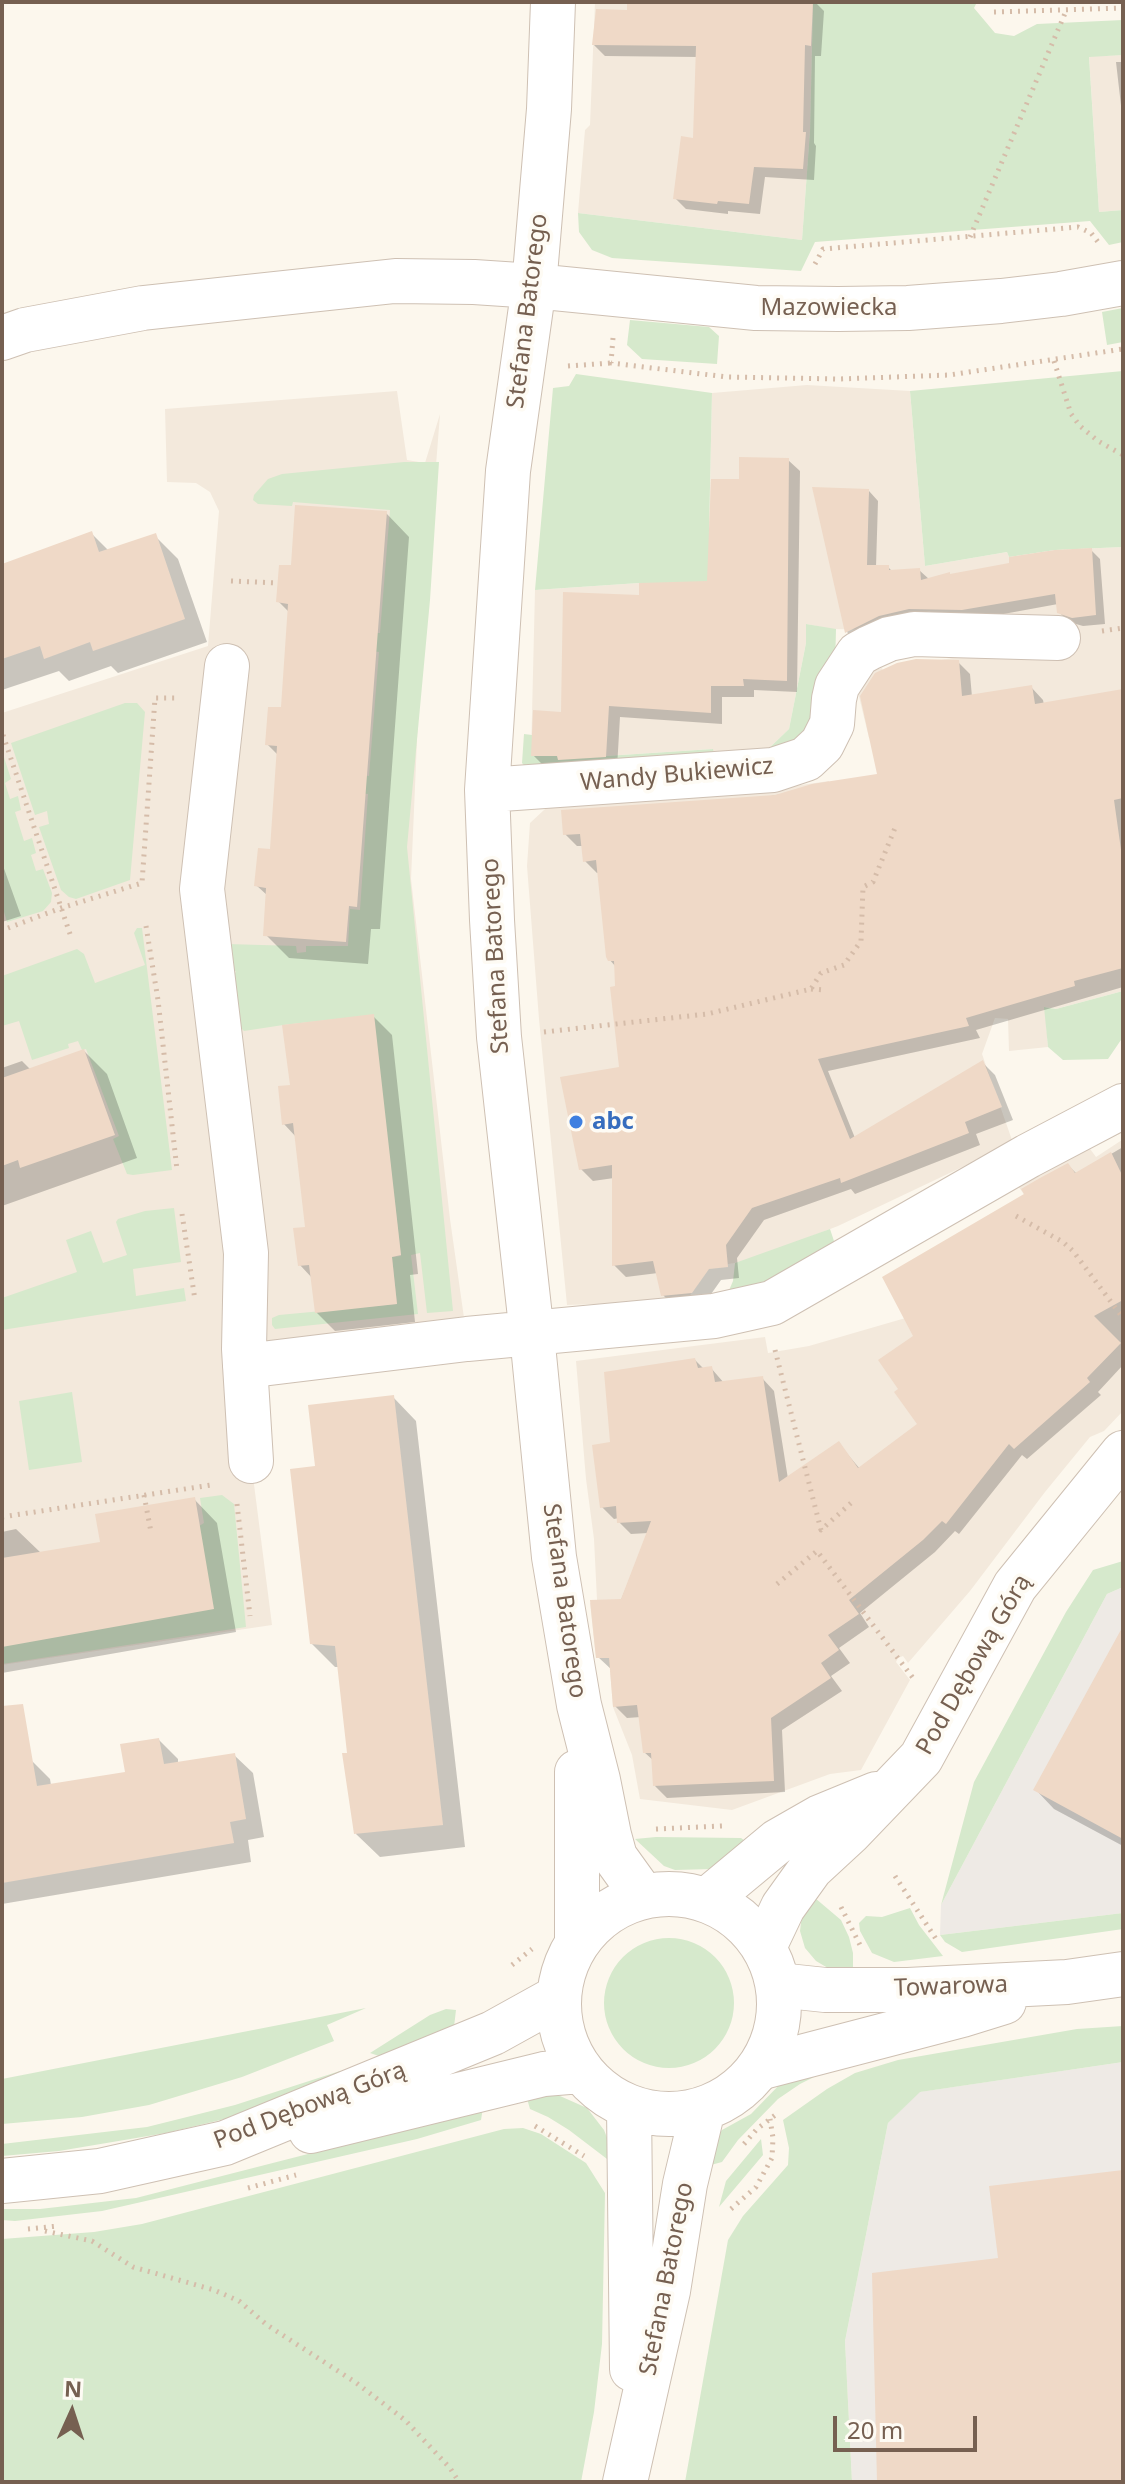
<!DOCTYPE html>
<meta charset="utf-8">
<style>
body{margin:0}
#map{position:relative;width:1125px;height:2484px;overflow:hidden;background:#fcf7ed;font-family:"Noto Sans",sans-serif}
canvas{display:block}
.frame{position:absolute;inset:0;border:4px solid #766051;pointer-events:none}
.north{position:absolute;left:32px;top:2372px;width:80px;height:80px;-webkit-text-stroke:6px #fefbf4;paint-order:stroke;rotate:3deg;font-size:22px;font-weight:700;line-height:32px;text-align:center;color:#766051}
.north::after{content:'';display:block;margin:auto;width:28px;height:36px;background:#766051;clip-path:polygon(50% 0,100% 100%,50% 72%,0 100%)}
.scale{position:absolute;left:833px;top:2416px;width:144px;height:36px;box-sizing:border-box;border:4px solid #766051;border-top:0;padding-left:10px;font-size:24px;line-height:28px;white-space:nowrap;color:#766051;-webkit-text-stroke:6px #fefbf4;paint-order:stroke}
</style>
<div id="map">
<canvas width="1125" height="2484"></canvas>
<div class="frame"></div>
<div class="north">N</div>
<div class="scale">20 m</div>
</div>
<script>
const g = document.querySelector('canvas').getContext('2d');
g.lineJoin = 'round';
function fill(path, color) { g.fillStyle = color; g.fill(path, 'evenodd'); }
const poly = rows => new Path2D(rows.map(r => 'M' + r).join(''));
function strokePath(path, color, width, dash) { g.strokeStyle = color; g.lineWidth = width; g.lineCap = dash ? 'butt' : 'round'; g.setLineDash(dash || []); g.stroke(path); }
function label(font, color, halo, rows, align = 'center') {
  g.font = font + ' "Noto Sans",sans-serif'; g.lineWidth = 7; g.setLineDash([]); g.textBaseline = 'middle'; g.strokeStyle = halo; g.fillStyle = color; for (const [text, x, y, turn = 0] of rows) {
    g.save(); g.translate(x, y); g.rotate((+turn || 0) * Math.PI / 180); g.textAlign = isNaN(turn) ? turn : align; if (halo) g.strokeText(text, 0, 0); g.fillText(text, 0, 0); g.restore();
  }
}
const residential = poly([
 [595,2,813,2,810,131,802,240,578,213,585,130,590,125],
 [1123,55,1123,210,1099,212,1089,56],
 [807,385,910,391,925,566,1007,552,1009,557,1055,550,1123,547,1123,991,1056,1009,1045,1007,1048,1047,1009,1051,1008,1019,995,1018,982,1054,1013,1143,838,1226,747,1261,710,1267,686,1301,567,1305,539,1019,527,866,530,823,558,797,787,787,829,781,831,786,891,778,878,736,869,738,856,684,867,672,882,668,885,676,919,664,1024,645,932,620,930,611,873,630,831,629,806,624,806,643,789,729,765,752,714,754,712,749,606,756,531,756,535,590,639,583,709,534,712,393],
 [397,391,407,460,425,463,440,414,420,671,411,879,450,1219,467,1339,244,1368,251,1461,272,1625,2,1665,2,713,208,646,219,511,210,492,196,483,167,482,165,409],
 [1123,1130,1123,1411,1104,1431,1090,1437,1045,1492,970,1591,908,1663,903,1656,898,1658,896,1662,910,1680,861,1770,830,1774,732,1810,640,1799,632,1755,613,1707,609,1658,596,1658,590,1603,597,1600,594,1539,586,1479,576,1361,765,1337,768,1353,809,1346,940,1308,1045,1224,1018,1186,1085,1142,1096,1157,1122,1140]
]);
const industrial = poly([
 [1123,1587,1123,1913,940,1935,941,1905,1107,1594],
 [1123,2062,1123,2482,852,2482,845,2341,888,2123,919,2092]
]);
const green = poly([
 [813,2,977,2,974,8,995,33,1014,36,1037,24,1123,20,1123,55,1089,57,1099,212,1123,210,1123,242,1109,245,1090,221,815,242,801,271,612,258,592,250,579,232,578,213,802,240,810,131],
 [1123,308,1123,342,1107,345,1102,312],
 [630,320,709,327,719,336,717,364,642,359,627,345],
 [1123,371,1123,547,1055,550,1009,557,1007,552,925,566,910,391],
 [576,374,712,393,709,533,713,535,711,606,639,583,535,590,553,388,569,386],
 [404,462,439,462,430,600,407,847,453,1311,427,1313,420,1253,411,1255,418,1314,275,1329,272,1325,272,1318,279,1315,397,1304,392,1257,401,1256,373,1015,283,1025,244,1031,240,1027,232,975,236,972,230,964,227,944,296,946,297,953,306,952,306,946,348,946,350,909,360,910,368,794,359,793,360,775,369,776,379,652,371,651,371,633,380,633,390,510,293,502,292,506,258,504,253,500,254,495,268,479,282,474],
 [806,624,836,629,835,669,816,734,784,754,528,770,522,763,524,734,532,735,606,756,713,749,714,754,765,752,789,729,806,643],
 [125,703,137,703,145,712,130,880,76,899,69,897,61,890,39,827,49,824,47,811,35,815,11,743],
 [2,751,11,779,5,783,10,799,18,796,21,810,15,812,24,841,32,838,36,853,31,855,36,871,43,869,52,893,51,902,43,911,7,922,2,905],
 [137,928,142,928,172,1170,133,1175,127,1174,113,1139,119,1136,86,1049,82,1050,78,1041,68,1044,69,1048,32,1060,19,1021,2,1026,2,976,77,949,84,954,95,983,145,965,134,933],
 [1123,991,1123,1037,1108,1059,1063,1060,1048,1047,1044,1007,1056,1009],
 [174,1208,181,1262,133,1269,136,1296,184,1288,186,1301,2,1330,2,1298,77,1272,66,1240,91,1231,103,1263,127,1255,116,1222,118,1219,145,1211],
 [830,1229,837,1250,724,1302,733,1281,735,1263],
 [72,1392,82,1462,29,1470,19,1401],
 [222,1495,234,1504,246,1627,2,1664,2,1647,204,1523,200,1498],
 [1123,1561,1123,1587,1107,1594,941,1905,974,1782,1066,1612,1093,1570],
 [656,1837,741,1838,751,1845,713,1869,675,1870,664,1866,635,1839],
 [815,1898,841,1920,849,1937,853,1953,853,1973,833,1971,816,1961,805,1948,800,1931,802,1915],
 [910,1908,919,1925,943,1956,894,1962,872,1953,860,1931,859,1923,866,1916,882,1917],
 [1123,1913,1123,1929,962,1952,945,1942,940,1935],
 '604 2003a65 65 0 1 1 130 0a65 65 0 1 1-130 0Z',
 [366,2008,327,2025,334,2041,242,2077,149,2105,82,2117,2,2124,2,2079],
 [446,2009,456,2010,454,2027,379,2056,370,2053,430,2015],
 [1123,2026,1123,2062,920,2092,888,2123,845,2341,852,2482,685,2482,728,2240,743,2216,788,2165,789,2148,783,2120,827,2089,855,2073,898,2060,1077,2029],
 [340,2071,337,2080,275,2107,166,2133,59,2151,2,2156,2,2144,147,2127,235,2105],
 [826,2071,800,2084,778,2099,738,2140,722,2162,707,2166,714,2141,722,2130,751,2114,784,2080],
 [536,2093,560,2096,587,2108,604,2130,610,2145,611,2162,569,2130,548,2117,530,2109,526,2095],
 [484,2101,481,2120,417,2139,102,2211,15,2221,2,2220,2,2209,40,2209,136,2198,347,2144],
 [523,2128,541,2134,586,2163,605,2193,602,2344,594,2412,581,2482,2,2482,2,2239,94,2232,142,2224,504,2129],
 [761,2139,763,2155,719,2207,726,2181]
]);
const shadow = poly([
 [629,2,815,2,824,11,821,56,815,56,814,143,816,146,814,180,765,177,760,214,728,211,728,214,686,209,675,198,695,140,698,57,605,56,594,45,629,12],
 [1116,62,1123,62,1123,123],
 [788,460,800,471,797,692,754,690,754,697,722,697,722,724,620,717,617,768,545,767,533,755,563,714,641,598,709,583,741,481],
 [869,491,878,501,876,567,888,567,893,572,919,570,930,580,1091,550,1100,559,1105,624,1083,626,1069,622,1059,612,1058,604,856,641,847,632],
 [386,513,409,537,380,929,371,929,368,964,289,958,266,935,268,896,256,885,272,851,278,755,267,744,282,709,290,613,278,601,293,567],
 [91,533,109,551,155,536,178,559,207,642,118,673,111,666,69,681,59,671,2,690,2,566],
 [958,662,970,674,972,697,1031,687,1043,700,1044,705,1123,691,1123,987,976,1030,980,1038,828,1071,855,1138,983,1063,995,1075,1013,1120,976,1134,980,1145,855,1194,851,1189,764,1220,737,1258,739,1278,721,1280,704,1304,675,1307,663,1295,658,1273,626,1277,614,1265,614,1178,593,1181,581,1169,621,1068,616,967,609,959,600,872,597,873,585,861,584,846,577,846,565,834,879,776],
 [2,863,21,916,2,922],
 [373,1016,392,1035,418,1274,410,1275,415,1322,335,1331,316,1312,313,1279,300,1265,307,1229,297,1138,284,1124,292,1087],
 [84,1051,107,1074,137,1158,2,1206,2,1068,22,1061,31,1070],
 [1123,1147,1123,1365,1098,1392,1101,1395,1027,1459,1022,1455,959,1534,955,1531,935,1552,860,1613,869,1627,839,1648,850,1663,831,1676,842,1691,782,1730,785,1792,667,1798,655,1786,654,1761,644,1752,641,1717,627,1718,615,1706,612,1670,598,1657,648,1533,631,1534,619,1522,619,1518,614,1519,602,1507,612,1444,695,1360,704,1369,711,1368,724,1383,762,1378,774,1391,788,1479,839,1444,860,1469,920,1424,916,1336,1027,1195,1068,1165,1077,1174],
 [393,1397,416,1421,465,1847,380,1857,356,1834,340,1667,335,1667,312,1644],
 [194,1499,217,1523,236,1632,2,1673,2,1532,16,1529,41,1553,102,1543],
 [1123,1630,1123,1846,1054,1809,1036,1790],
 [159,1740,178,1759,178,1764,234,1755,253,1773,264,1837,248,1840,251,1862,2,1904,2,1765,31,1760,50,1779,51,1785,128,1774]
]);
const building = poly([
 [627,2,813,2,811,46,805,45,803,132,806,132,803,169,754,167,749,204,718,201,717,204,673,199,681,136,693,138,696,46,592,45,596,9,627,10],
 [739,457,789,458,787,681,743,679,744,686,711,686,711,713,609,706,606,757,558,760,557,756,531,756,533,710,561,712,563,592,639,595,639,583,707,581,711,479,739,479],
 [812,487,869,489,867,565,889,565,889,570,920,568,921,580,950,572,950,574,1009,563,1009,557,1055,550,1092,548,1096,615,1072,618,1057,613,1055,594,962,610,909,609,879,616,845,633],
 [295,505,387,511,357,907,349,906,346,942,263,936,266,888,254,886,258,848,270,849,277,746,265,745,268,707,281,707,288,604,276,602,279,565,291,565],
 [92,531,99,552,156,533,185,619,93,651,90,642,44,659,40,646,2,659,2,564],
 [916,659,959,660,962,696,1032,685,1035,704,1123,689,1123,798,1114,800,1123,864,1123,968,1074,981,1075,986,966,1018,969,1026,818,1059,850,1139,983,1060,1002,1107,965,1122,969,1133,841,1183,840,1178,752,1208,726,1245,728,1267,709,1269,692,1293,661,1296,653,1261,612,1266,612,1165,579,1170,560,1077,619,1067,610,987,615,986,614,961,608,961,606,957,596,860,583,862,580,834,563,835,561,810,775,795,812,784,877,774,860,696,875,673,897,663],
 [374,1014,401,1255,392,1257,397,1304,315,1313,309,1265,298,1266,293,1228,305,1227,293,1123,282,1125,278,1086,290,1085,282,1025],
 [84,1049,115,1135,20,1168,18,1160,2,1166,2,1078],
 [1111,1152,1123,1177,1123,1300,1094,1316,1121,1343,1087,1378,1090,1382,1014,1449,1009,1444,946,1524,942,1521,923,1540,849,1600,859,1614,828,1635,839,1650,821,1663,831,1678,771,1718,774,1781,653,1786,651,1753,643,1753,637,1705,613,1707,609,1658,596,1658,595,1649,590,1600,621,1599,651,1521,617,1523,616,1506,600,1508,592,1445,610,1442,604,1372,695,1358,698,1368,712,1366,715,1382,763,1376,779,1482,839,1441,858,1468,917,1424,894,1392,898,1389,878,1360,913,1336,882,1277,1024,1194,1021,1189,1040,1178,1068,1163,1075,1173],
 [394,1395,443,1825,354,1834,342,1753,347,1753,335,1646,310,1644,290,1469,315,1466,308,1405],
 [195,1497,214,1609,2,1647,2,1558,100,1542,95,1514],
 [1123,1626,1123,1839,1033,1790],
 [23,1704,37,1786,125,1772,120,1744,159,1738,164,1764,235,1753,246,1819,230,1822,234,1843,2,1883,2,1706],
 [1123,2170,1123,2482,877,2482,872,2273,998,2258,989,2186]
]);
const path = poly([
 [994,12,1123,8],
 [970,237,1066,11],
 [815,264,823,249,1078,227,1091,233,1098,242],
 [613,338,611,363,727,377,839,379,949,375,1123,349],
 [1054,361,1071,414,1080,426,1098,441,1123,455],
 [568,366,611,363],
 [231,581,278,583],
 [1102,631,1123,628],
 [3,735,70,934],
 [146,926,158,1000,177,1170],
 [8,928,61,908,142,883,155,698,179,698],
 [811,989,824,990],
 [544,1032,707,1014,811,989,821,973,844,965,861,941,863,887,873,882,895,828],
 [182,1214,195,1300],
 [1016,1216,1063,1242,1073,1251,1123,1318],
 [775,1350,821,1530,851,1503],
 [144,1495,151,1532],
 [237,1504,250,1616],
 [2,1517,211,1485],
 [777,1584,817,1551,913,1678],
 [656,1829,722,1826],
 [895,1876,938,1942],
 [841,1907,860,1945],
 [512,1965,532,1949],
 [535,2126,584,2156],
 [744,2144,757,2129,778,2113],
 [248,2188,296,2175],
 [731,2209,756,2187,772,2158,773,2138,770,2119],
 [28,2229,58,2226],
 [45,2231,92,2241,133,2267,214,2290,239,2301,267,2325,355,2382,405,2420,450,2468,459,2482]
]);
const minor = poly([
 [553,2,549,109,534,286,508,471,487,790,492,920,499,1037,532,1335,554,1557,579,1705,598,1780,609,1835,615,1857,643,1896],
 [2,338,25,330,143,308,395,281,474,282,534,286,756,308,838,309,908,308,1001,301,1061,294,1123,283],
 [227,666,202,889,246,1253,244,1349,251,1461],
 [487,790,773,770,806,759,822,744,832,724,834,699,837,686,858,654,869,648,889,639,914,634,1058,638],
 [245,1366,467,1339,714,1316,772,1303,1028,1156,1123,1106],
 [707,1900,778,1841,820,1817,876,1794],
 [577,1943,577,1772],
 [764,1947,783,1907,811,1868,850,1832,921,1758,1015,1586,1123,1453],
 [778,1985,825,1990,908,1990,1067,1982,1123,1974],
 [759,2068,962,2015,1004,2002]
]);
const tertiary = poly([
 '559 2004a110 110 0 1 1 220 0a110 110 0 1 1-220 0Z',
 [629,2107,632,2369],
 [311,2131,544,2074,581,2071],
 [2,2181,100,2171,225,2143,493,2033,558,1997],
 [625,2482,668,2291,685,2184,703,2109]
]);
const markers = [
 [576,1122,8,"#3f7fe0"]
];
const streetNames = [
 ["Mazowiecka",829,308],
 ["Stefana Batorego",528,311,-83],
 ["Wandy Bukiewicz",677,775,-5],
 ["Stefana Batorego",496,956,-93],
 ["Stefana Batorego",564,1601,82],
 ["Pod Dębową Górą",974,1665,-60],
 ["Towarowa",951,1987,-2],
 ["Pod Dębową Górą",310,2106,-21],
 ["Stefana Batorego",667,2279,-79]
];
const shopNames = [
 ["abc",592,1122]
];
fill(residential, '#f3e9dc');
fill(industrial, '#eeeae5');
fill(green, '#d6e9cc');
fill(shadow, '#0003');
fill(building, '#efd9c7');
strokePath(minor, '#cec0b3', 46);
strokePath(tertiary, '#cec0b3', 46);
strokePath(path, '#d5bca9', 5, [2, 6]);
strokePath(minor, '#fff', 44);
strokePath(tertiary, '#fff', 44);
for (const [x, y, r, color] of markers) { const dot = new Path2D(); dot.arc(x, y, r, 0, 2 * Math.PI); g.fillStyle = color; g.fill(dot); strokePath(dot, '#fefbf4', 3); }
label('24px', '#766051', '#fefbf4', streetNames);
label('bold 24px', '#366cbe', '#fefbf4', shopNames, 'left');
</script>
